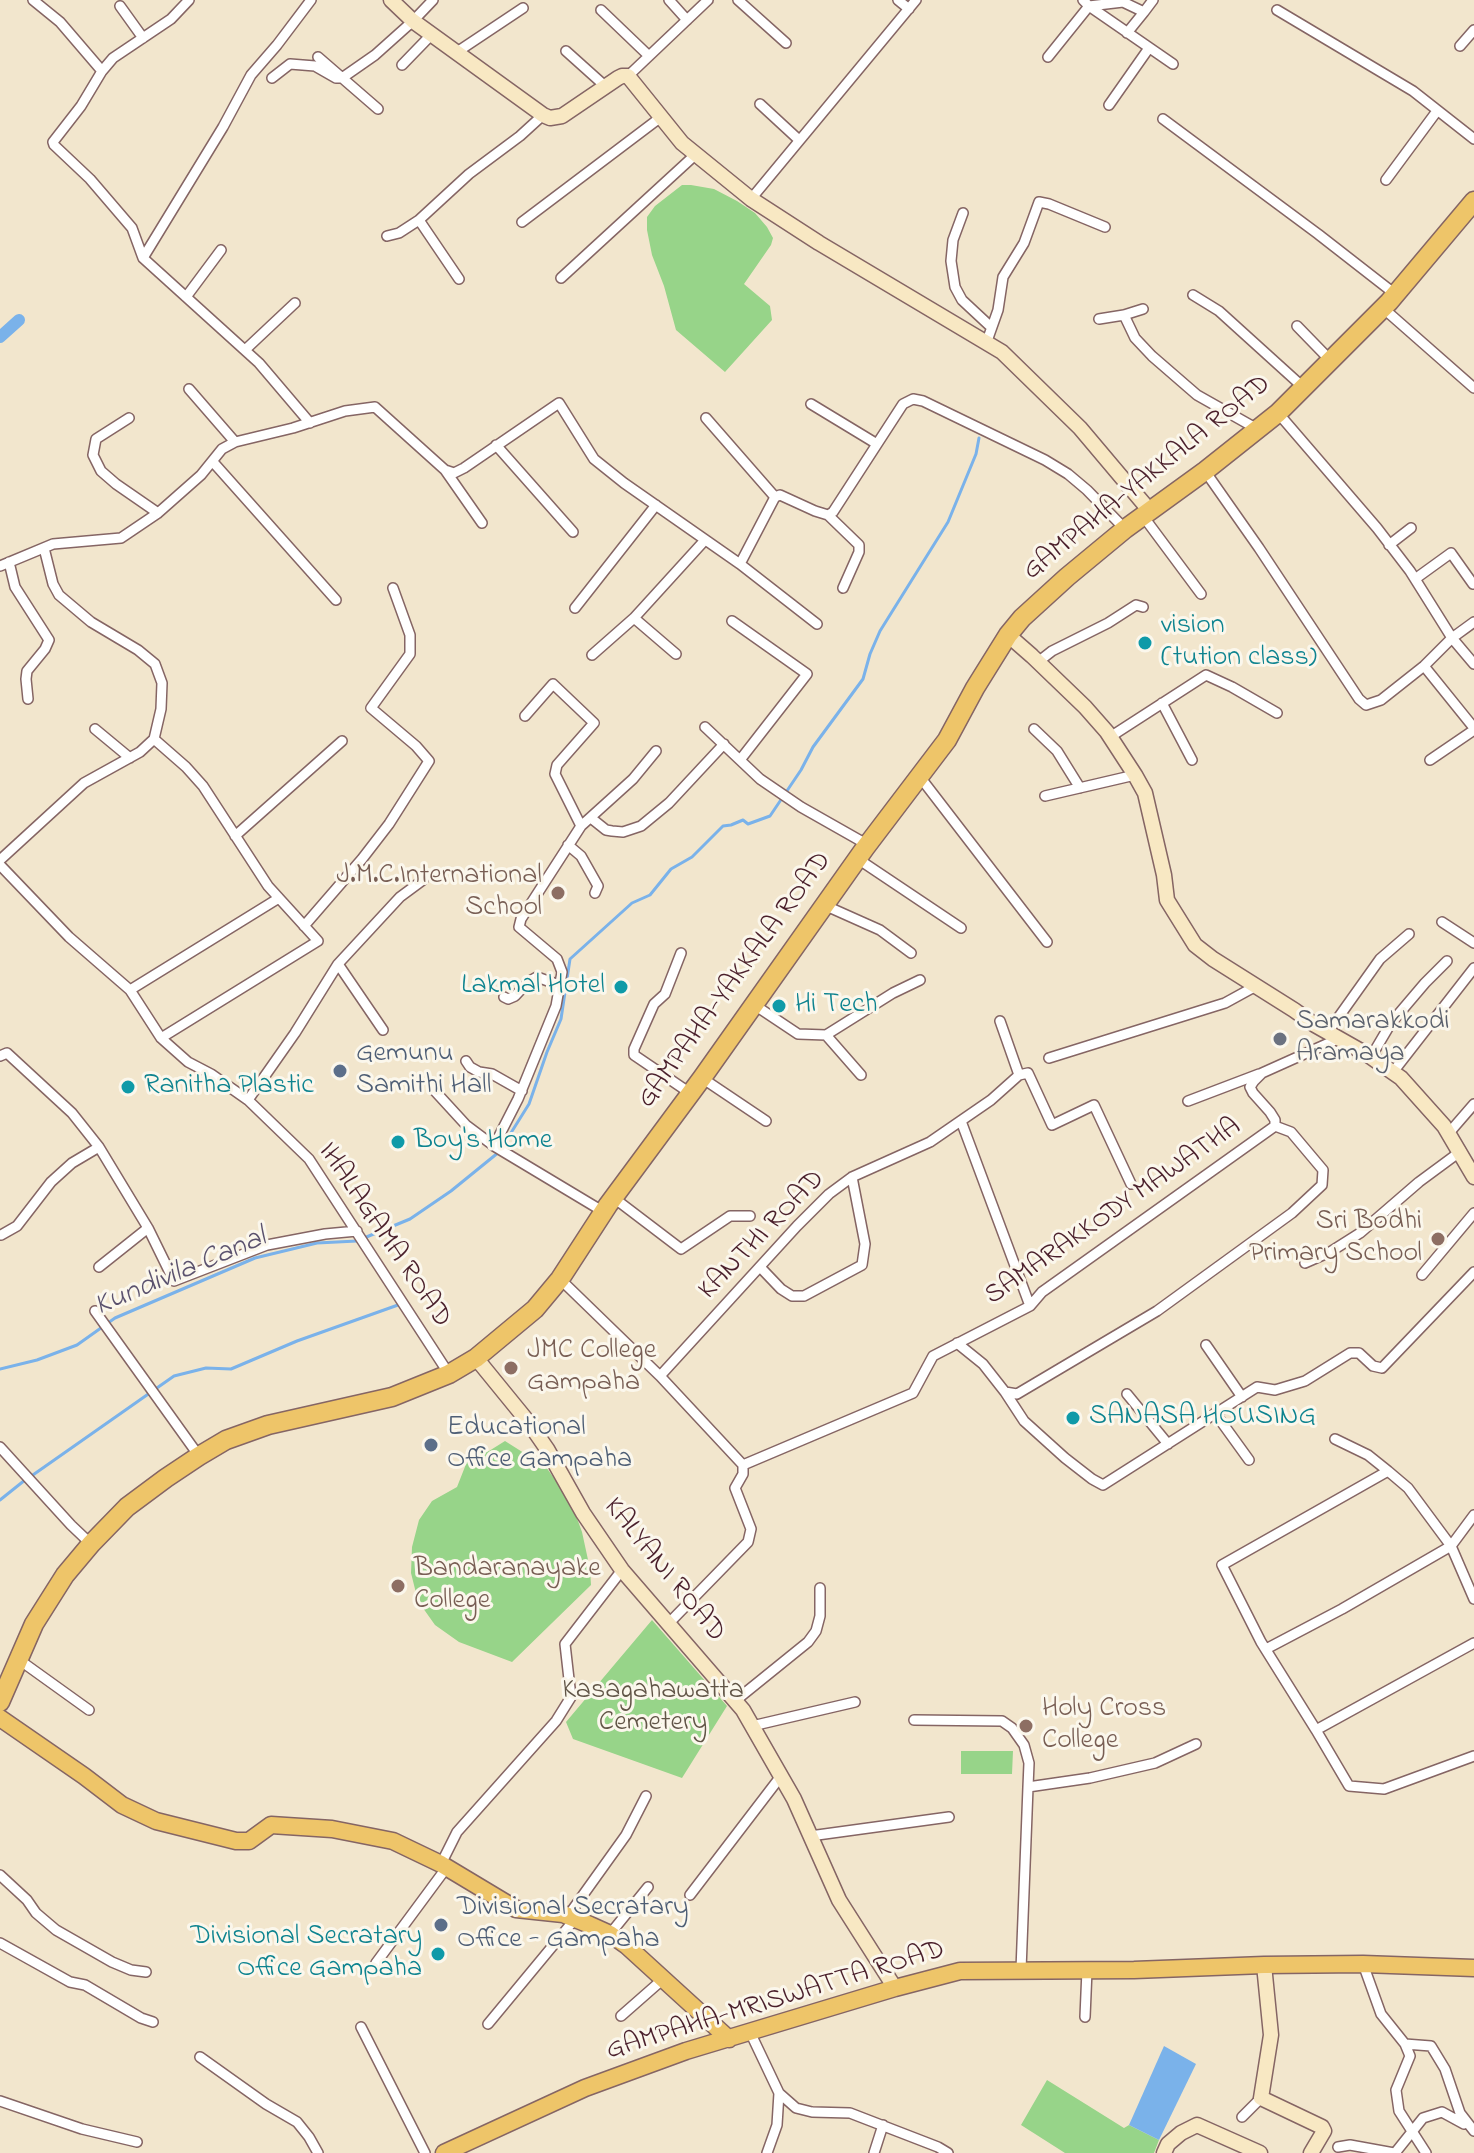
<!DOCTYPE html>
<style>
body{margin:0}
canvas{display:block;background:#f2e6cd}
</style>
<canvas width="1474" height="2153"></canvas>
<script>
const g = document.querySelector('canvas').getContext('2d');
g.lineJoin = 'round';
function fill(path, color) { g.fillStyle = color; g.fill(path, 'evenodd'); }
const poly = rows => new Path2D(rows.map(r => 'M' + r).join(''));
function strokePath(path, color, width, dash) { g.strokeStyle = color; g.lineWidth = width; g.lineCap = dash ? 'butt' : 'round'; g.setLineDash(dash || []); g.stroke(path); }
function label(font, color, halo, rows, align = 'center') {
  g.font = font + ' "Indie Flower",sans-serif'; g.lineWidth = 6; g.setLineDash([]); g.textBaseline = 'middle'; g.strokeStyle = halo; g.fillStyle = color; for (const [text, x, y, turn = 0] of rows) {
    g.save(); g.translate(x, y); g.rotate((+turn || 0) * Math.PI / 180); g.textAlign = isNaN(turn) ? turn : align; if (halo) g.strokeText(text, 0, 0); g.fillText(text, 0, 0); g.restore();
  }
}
const green = poly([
 [682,185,691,185,714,189,737,201,755,213,767,227,773,238,771,245,744,284,770,306,772,320,725,372,676,330,664,286,652,255,647,230,647,217,655,206],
 [505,1441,546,1467,571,1502,582,1532,590,1569,591,1585,512,1662,459,1642,435,1625,418,1601,411,1573,412,1547,419,1520,432,1501,457,1487,470,1454,489,1451],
 [652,1620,727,1706,682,1778,573,1739,566,1722],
 [961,1751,1013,1751,1012,1774,961,1774],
 [1047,2080,1124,2128,1129,2125,1159,2140,1154,2153,1065,2153,1021,2125]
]);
const water = poly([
 [1164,2046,1196,2064,1159,2140,1129,2125]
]);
const stream = poly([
 [364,1238,410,1219,451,1191,499,1152,529,1104,547,1052,561,1019,570,959,632,903,650,895,671,869,692,857,723,826,731,825,743,820,748,824,770,816,801,770,813,747,863,679,870,654,880,631,948,522,976,454,979,438],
 [0,1369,37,1360,77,1345,115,1318,255,1258,317,1243,357,1241],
 [30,1477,174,1376,206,1368,231,1369,297,1341,398,1305],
 [0,1500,25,1480]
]);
const canal = poly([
 [0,337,19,320]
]);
const street = poly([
 [33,0,60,22,102,71,81,106,53,142,54,145,90,179,132,228,143,258,259,363,310,423],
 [669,0,687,20],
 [738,0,786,43],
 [898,0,909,9],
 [1083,0,1089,6,1123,2,1144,12,1153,0],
 [120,6,143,38],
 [601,10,649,56],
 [1277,10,1413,91,1474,139],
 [1127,33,1144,12],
 [1460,46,1474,30],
 [566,51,605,86],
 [457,52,523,8],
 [318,57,378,109],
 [1048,57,1089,6,1173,64],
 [402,65,432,34],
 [102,71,113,58,171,19,189,0],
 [628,76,708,0],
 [272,78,290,64,315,66,336,78,342,78,375,55,413,21,433,0],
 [760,104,799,140],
 [1109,105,1149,48],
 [1163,119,1318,234,1395,294],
 [1386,180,1437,111],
 [751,199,916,0],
 [963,213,953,240,951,261,955,287,962,300,991,327],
 [419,220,459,279],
 [522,222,661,117],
 [387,236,399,233,419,220,469,174,520,136,543,115],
 [143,258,223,127,251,75,277,45,311,0],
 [561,278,695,155],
 [1193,295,1219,311,1304,388],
 [186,297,221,250],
 [1383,308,1474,388],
 [1124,315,1135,338,1152,356,1197,395,1259,430],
 [1099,319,1124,315,1143,309],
 [1297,326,1331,361],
 [987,341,998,310,1003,277,1024,243,1039,202,1049,204,1105,227],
 [245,350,295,303],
 [189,389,235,442],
 [811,404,877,444],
 [1278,413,1377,528,1410,571,1452,638,1474,622],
 [129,418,96,439,93,455,101,471,116,484,158,513],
 [706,418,775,497],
 [496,445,573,532],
 [213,462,336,600],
 [445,470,482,523],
 [1205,471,1259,548,1359,699,1366,705,1381,700,1424,666,1452,638,1474,664],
 [828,515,859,545,859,552,843,588],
 [1143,516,1201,594],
 [1389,545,1411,528],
 [9,562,15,587,49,640,45,649,27,671,26,679,28,699],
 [740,564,817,624],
 [0,566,53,544,121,538,158,513,201,475,222,449,235,442,293,428,345,411,375,407,445,470,454,473,464,468,559,403,594,459,624,483,740,564,775,497,780,495,815,511,828,515,833,512,903,404,913,399,923,401,1045,460,1068,474,1087,490,1125,529],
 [1415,579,1451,553,1473,584],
 [575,608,656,505],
 [634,618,676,654],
 [732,621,807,674,740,760],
 [592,655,634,618,705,540],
 [1038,662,1052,651,1108,623,1136,605,1143,607],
 [1424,666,1474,728],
 [1162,703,1192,760],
 [525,716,553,684,594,723,557,765,555,774,581,826],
 [705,727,760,779,801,807,868,845],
 [95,729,130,758],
 [1034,729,1057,751,1080,788],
 [1110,737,1206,675,1232,687,1277,713],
 [154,739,186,767,203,786,268,886,318,941,161,1038],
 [1430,760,1474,730],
 [920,777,1047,942],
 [1045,796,1135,775],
 [591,818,606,830,612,831,623,832,641,826,669,803,724,744],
 [235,836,342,741],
 [568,845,581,856,598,886,595,893],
 [858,859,961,928],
 [0,860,84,783,140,752,154,739,161,709,162,683,155,664,138,650,91,622,59,595,53,584,44,548],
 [0,865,69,937,130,990,161,1038,188,1062,211,1074,248,1100,309,1159,449,1374],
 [824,905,880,930,911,953],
 [1442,922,1474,943],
 [304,926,362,859,389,824,429,761,416,746,371,708,410,654,410,635,393,588],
 [681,953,665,994,654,1004,634,1049,634,1055,690,1093],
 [338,964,383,1030],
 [130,990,279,898],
 [504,997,508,999,515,996,528,982,537,977,559,985],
 [753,1004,798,1034,826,1035,861,1075],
 [1328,1032,1380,959,1409,934],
 [826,1035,893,993,920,980],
 [0,1056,7,1053,72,1113,99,1147,148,1228,174,1281,267,1245,325,1234,357,1231],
 [1371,1057,1391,1023,1425,983,1447,961],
 [1049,1058,1225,1003,1256,986],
 [466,1061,470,1067,479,1072,492,1074,522,1091],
 [1393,1072,1474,968],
 [1019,1075,1028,1073,1052,1125,1094,1105,1131,1184],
 [702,1078,766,1121],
 [433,1089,466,1125,494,1146,604,1212],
 [248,1100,295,1033,338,964,400,897,423,880],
 [1188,1101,1259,1074],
 [961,1121,1030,1306],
 [1448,1134,1474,1104],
 [494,1146,518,1099,556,1006,562,972,557,959,519,927,521,919,581,826,633,779,656,751],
 [614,1198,681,1249,730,1216,750,1216],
 [1,1235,17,1226,51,1182,72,1163,99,1147],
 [1305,1263,1330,1252,1360,1233,1419,1182,1461,1151],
 [99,1267,148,1228],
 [760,1267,781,1289,792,1296,804,1296,862,1265,865,1244,852,1177],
 [1422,1275,1474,1213],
 [560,1279,660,1376,797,1226,829,1194,852,1177,930,1142,991,1100,1019,1075,1000,1021],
 [95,1311,199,1456],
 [957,1343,983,1364,1005,1392,1017,1394,1157,1311,1292,1213,1322,1185,1323,1170,1291,1132,1275,1126],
 [1206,1345,1242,1397],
 [660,1376,743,1465,913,1393,933,1356,1030,1306,1042,1292,1275,1126,1275,1120,1270,1112,1253,1093,1250,1087,1254,1081,1262,1073,1340,1038],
 [1005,1392,1024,1421,1065,1458,1092,1479,1103,1485,1257,1387,1275,1390,1305,1381,1350,1353,1359,1353,1373,1366,1382,1368,1474,1272],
 [1127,1394,1168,1444],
 [1215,1413,1249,1460],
 [1335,1439,1368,1455,1388,1471],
 [0,1447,71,1525,91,1544],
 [1474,1515,1451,1546,1474,1599],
 [669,1623,748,1542,751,1529,735,1488,743,1474,743,1465],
 [1474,1643,1316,1730,1349,1786,1384,1789,1474,1756],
 [1266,1649,1342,1609,1451,1546,1408,1488,1388,1471,1222,1565,1261,1642,1316,1730],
 [18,1659,89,1710],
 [735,1701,808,1642,816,1631,820,1616,820,1588],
 [914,1720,1002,1721,1012,1728,1024,1745,1029,1763,1028,1787,1090,1778,1155,1763,1196,1744],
 [752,1726,855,1702],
 [810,1836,949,1817],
 [441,1864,457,1832,556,1721,571,1697,565,1644,622,1570],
 [0,1875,27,1900,36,1913,56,1930,112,1962,131,1970,146,1972],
 [690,1895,781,1776],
 [568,1916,626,1835,646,1796],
 [610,1934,648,1887],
 [0,1943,70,1982,85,1985,141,2018,153,2022],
 [376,1963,447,1867],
 [1363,1964,1381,2014,1405,2044,1431,2046,1445,2069,1460,2113,1474,2131],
 [1021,1970,1028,1787],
 [621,2016,662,1980],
 [1085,2017,1087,1970],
 [488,2024,575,1919],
 [361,2027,425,2153],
 [750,2032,779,2093,777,2125,767,2153],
 [1405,2044,1410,2056,1396,2090,1399,2111,1426,2153],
 [200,2057,266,2104,297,2122,309,2137,318,2153],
 [779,2093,796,2108,812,2112,850,2113,938,2147,948,2153],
 [0,2101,82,2129,137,2142],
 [1242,2117,1261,2098],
 [1338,2147,1350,2145,1394,2153],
 [874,2153,883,2125],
 [1395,2153,1423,2118,1442,2112,1464,2124]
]);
const secondary = poly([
 [391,0,413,21,543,115,550,118,562,116,618,78,622,76,628,76,682,143,751,199,819,243,1002,352,1080,428,1150,511],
 [1008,635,1032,656,1085,707,1107,732,1135,775,1145,793,1164,875,1167,900,1195,945,1213,959,1294,1010,1315,1025,1368,1055,1401,1078,1444,1126,1474,1177],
 [476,1358,529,1423,547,1449,583,1513,622,1570,743,1710,794,1799,839,1900,895,1988],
 [1264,1965,1271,2035,1261,2098,1322,2127,1324,2131,1311,2153],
 [1164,2153,1168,2144,1181,2133,1197,2125,1260,2153]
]);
const primary = poly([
 [0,1718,84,1776,122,1805,156,1821,236,1841,249,1841,271,1825,332,1829,393,1841,441,1864,516,1909,563,1914,590,1925,610,1934,627,1946,729,2039],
 [444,2153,585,2088,686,2051,895,1988,960,1971,1134,1970,1264,1965,1363,1964,1474,1968]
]);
const highway = poly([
 [0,1702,34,1624,65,1575,91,1544,127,1507,166,1478,199,1456,226,1440,268,1425,392,1397,449,1374,476,1358,535,1309,560,1279,608,1205,702,1078,865,848,947,740,975,688,1008,635,1022,618,1067,577,1125,529,1205,471,1278,413,1389,302,1474,201]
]);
const markers = [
 [1145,643,8,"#0f9aa8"],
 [558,893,8,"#8d6e63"],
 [621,987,8,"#0f9aa8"],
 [779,1006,8,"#0f9aa8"],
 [1280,1039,8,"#6b7280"],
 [340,1071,8,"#5c6f8a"],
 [128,1087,8,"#0f9aa8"],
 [398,1142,8,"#0f9aa8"],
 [1438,1239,8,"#8d6e63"],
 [511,1368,8,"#8d6e63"],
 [1073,1418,8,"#0f9aa8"],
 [431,1445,8,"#5c6f8a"],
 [398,1586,8,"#8d6e63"],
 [1026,1726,8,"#8d6e63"],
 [441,1925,8,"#5c6f8a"],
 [438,1954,8,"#0f9aa8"]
];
const streetNames = [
 ["GAMPAHA-YAKKALA ROAD",1148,479,-39],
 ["GAMPAHA-YAKKALA ROAD",736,981,-54],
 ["SAMARAKKODY MAWATHA",1114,1213,-35],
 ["IHALAGAMA ROAD",383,1236,56],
 ["KANTHI ROAD",763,1236,-46],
 ["KALYANI ROAD",663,1571,51],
 ["GAMPAHA-MRISWATTA ROAD",776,2002,-17]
];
const cultureNames = [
 ["vision",1161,627],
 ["(tution class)",1161,659],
 ["Lakmal Hotel",605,987,"right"],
 ["Hi Tech",795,1006],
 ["Ranitha Plastic",144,1087],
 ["Boy's Home",414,1142],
 ["SANASA HOUSING",1089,1418],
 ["Divisional Secratary",422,1938,"right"],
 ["Office Gampaha",422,1970,"right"]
];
const educationNames = [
 ["J.M.C.International",542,877,"right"],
 ["School",542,909,"right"],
 ["Sri Bodhi",1422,1223,"right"],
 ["Primary School",1422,1255,"right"],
 ["JMC College",527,1352],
 ["Gampaha",527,1384],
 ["Bandaranayake",414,1570],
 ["College",414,1602],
 ["Holy Cross",1042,1710],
 ["College",1042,1742]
];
const worshipNames = [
 ["Samarakkodi",1296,1023],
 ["Aramaya",1296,1055]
];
const serviceNames = [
 ["Gemunu",356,1055],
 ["Samithi Hall",356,1087],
 ["Educational",447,1429],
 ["Office Gampaha",447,1461],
 ["Divisional Secratary",457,1909],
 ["Office - Gampaha",457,1941]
];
const parkNames = [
 ["Kasagahawatta",653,1692],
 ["Cemetery",653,1724]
];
const waterNames = [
 ["Kundivila Canal",181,1274,-23]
];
fill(green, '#97d489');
fill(water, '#7ab2ea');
strokePath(stream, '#7ab2ea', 3);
strokePath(canal, '#7ab2ea', 12);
strokePath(street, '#856564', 12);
strokePath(secondary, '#856564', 17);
strokePath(primary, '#856564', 19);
strokePath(highway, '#856564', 21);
strokePath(street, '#fff', 9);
strokePath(secondary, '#f8e8c3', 14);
strokePath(primary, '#eec569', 16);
strokePath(highway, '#eec569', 18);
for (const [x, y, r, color] of markers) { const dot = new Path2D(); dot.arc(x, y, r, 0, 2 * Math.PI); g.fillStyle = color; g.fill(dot); strokePath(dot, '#fbf7ec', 3); }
label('28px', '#4a1f2b', '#fbf7ec', streetNames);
label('28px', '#0d838f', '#fbf7ec', cultureNames, 'left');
label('28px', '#785e54', '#fbf7ec', educationNames, 'left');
label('28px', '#5b616d', '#fbf7ec', worshipNames, 'left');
label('28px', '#4e5e75', '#fbf7ec', serviceNames, 'left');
label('28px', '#615547', '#fbf7ec', parkNames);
label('italic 30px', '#5b526e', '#fbf7ec', waterNames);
</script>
